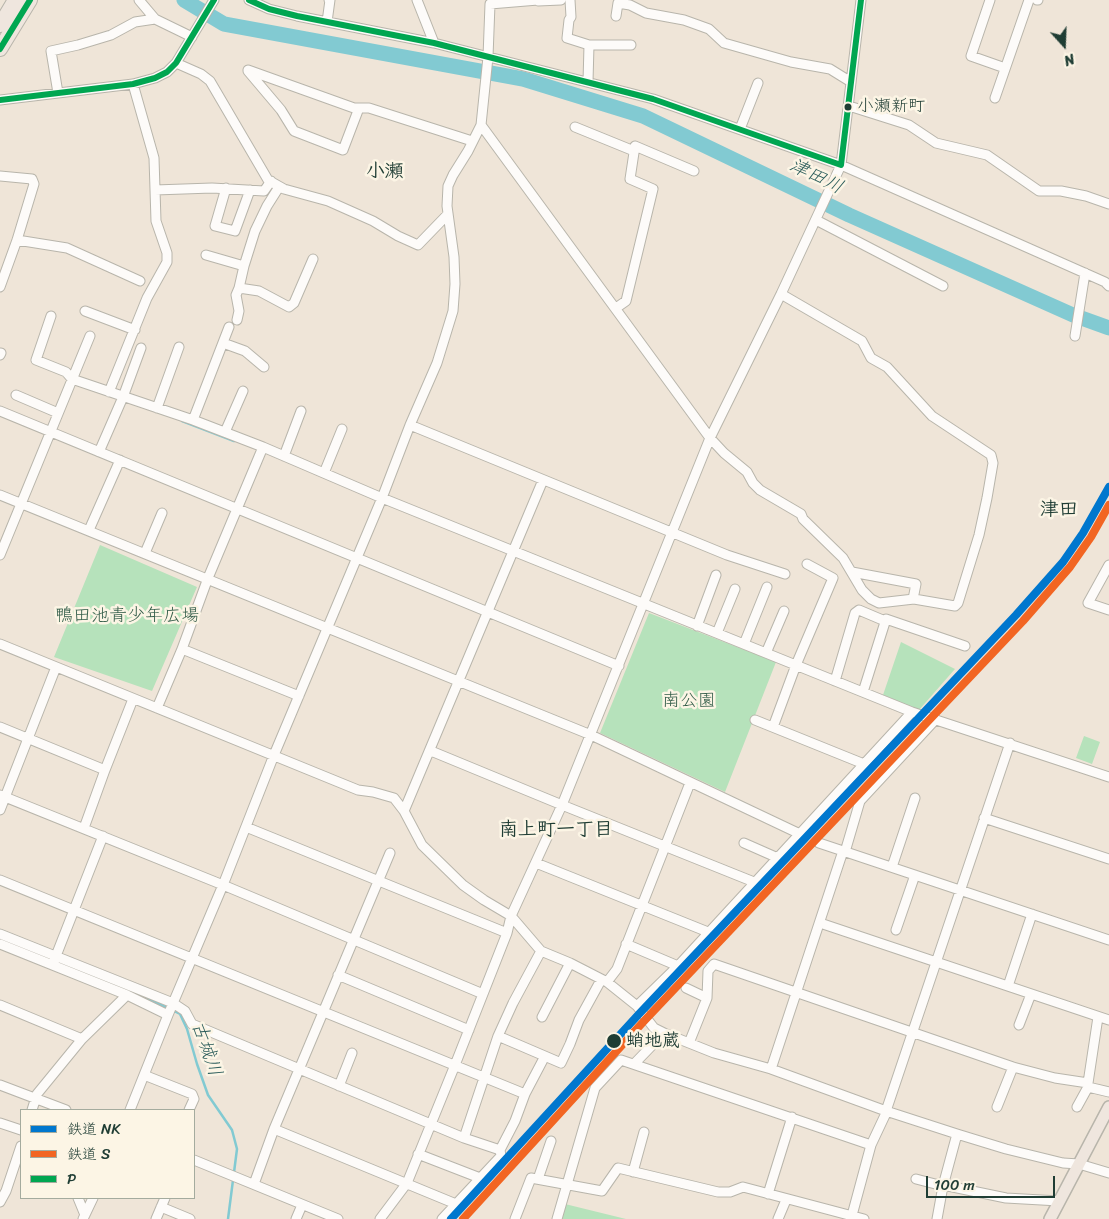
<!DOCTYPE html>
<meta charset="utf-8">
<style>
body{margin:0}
#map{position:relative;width:1109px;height:1219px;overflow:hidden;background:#efe5d8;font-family:Sriracha,"Klee One",sans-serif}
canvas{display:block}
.legend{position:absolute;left:20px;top:1109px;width:175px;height:90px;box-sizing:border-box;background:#fcf5e5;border:1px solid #a4ab9e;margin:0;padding:6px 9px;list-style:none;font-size:15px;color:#1f3d34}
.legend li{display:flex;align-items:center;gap:10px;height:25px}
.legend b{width:25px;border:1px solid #a4ab9e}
.north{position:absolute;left:1039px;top:20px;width:50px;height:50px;-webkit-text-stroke:4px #fcf5e5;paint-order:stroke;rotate:160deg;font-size:14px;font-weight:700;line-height:20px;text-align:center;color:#1f3d34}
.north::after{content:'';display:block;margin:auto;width:18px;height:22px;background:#1f3d34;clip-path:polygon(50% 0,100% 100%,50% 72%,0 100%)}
.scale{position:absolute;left:926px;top:1176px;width:129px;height:22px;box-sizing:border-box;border:2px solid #1f3d34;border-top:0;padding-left:6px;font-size:15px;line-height:18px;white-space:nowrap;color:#1f3d34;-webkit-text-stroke:4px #fcf5e5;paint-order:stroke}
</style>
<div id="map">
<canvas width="1109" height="1219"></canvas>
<ul class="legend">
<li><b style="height:6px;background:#0077ce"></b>鉄道 NK</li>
<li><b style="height:6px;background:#f26522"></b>鉄道 S</li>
<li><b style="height:6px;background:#00a651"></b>P</li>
</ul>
<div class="north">N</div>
<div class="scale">100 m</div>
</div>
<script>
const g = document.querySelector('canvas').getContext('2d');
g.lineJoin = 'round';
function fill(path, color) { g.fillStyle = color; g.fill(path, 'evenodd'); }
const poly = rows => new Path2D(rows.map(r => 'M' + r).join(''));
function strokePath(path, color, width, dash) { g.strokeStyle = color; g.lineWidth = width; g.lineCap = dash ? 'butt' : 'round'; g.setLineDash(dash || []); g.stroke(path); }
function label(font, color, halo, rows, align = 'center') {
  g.font = font + ' Sriracha,"Klee One",sans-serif'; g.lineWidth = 5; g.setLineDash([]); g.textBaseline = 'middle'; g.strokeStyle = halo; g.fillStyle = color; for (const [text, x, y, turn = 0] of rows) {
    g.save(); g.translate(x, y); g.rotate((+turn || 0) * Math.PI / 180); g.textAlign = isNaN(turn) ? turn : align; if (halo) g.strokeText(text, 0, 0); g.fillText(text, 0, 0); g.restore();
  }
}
const green = poly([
 [100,545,197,587,152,691,54,657],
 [649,613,776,662,725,792,600,733],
 [901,642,955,669,919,710,883,695],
 [1084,736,1100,742,1092,764,1076,758],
 [565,1204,626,1219,560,1219]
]);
const stream = poly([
 [182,421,234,441],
 [0,939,45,957],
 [133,993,168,1008],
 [172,1010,180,1014,187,1029,197,1064,208,1095,232,1130,237,1149,228,1219]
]);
const river = poly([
 [184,0,224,24,523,79,643,116,849,215,1073,315,1109,328]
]);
const minor = poly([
 [139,0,155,19,192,37],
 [249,0,269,9,297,16,434,43,653,99,841,165,1105,282,1109,286],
 [417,0,434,43],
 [538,0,490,4,488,57,481,125,710,438,724,453,747,472,753,483,760,490,801,514,803,519,843,558,862,590,871,599,879,603,914,599,955,606,958,603,979,535,987,498,993,463,991,455,932,416,887,367,871,358,862,341,781,294],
 [570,0,571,17,569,20,567,38,589,45,631,45],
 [990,0,971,56,1005,68],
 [1037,0,1038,0],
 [538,1,561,0],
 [616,16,618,3,630,5,646,13,684,20,709,29,724,43,791,62,830,69,851,82],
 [327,22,330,0,329,0],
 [176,63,201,74,210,81,268,180,284,189,328,201,373,221,398,236,418,245,448,214],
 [248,70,354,108,369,108,472,141],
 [248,71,281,110,294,131,343,150,359,108],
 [588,82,589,45],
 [58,93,51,51,78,45,111,35,135,22,155,19],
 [995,98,1029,0],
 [0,100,133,84,155,78,167,72,176,63,214,0],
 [849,106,909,125,936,143,987,155,1039,191,1061,191,1086,196,1109,204],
 [575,127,634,151],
 [740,129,758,83],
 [0,176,32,179,34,184,17,240,0,287],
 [279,187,267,206,255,231,244,266,239,288,259,291,289,307,294,303,313,259],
 [226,188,215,226,235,231,250,190],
 [155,190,212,188,264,191,271,181],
 [816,220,943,286],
 [17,240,67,248,140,281],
 [206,255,244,266],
 [616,308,626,301,653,189,630,179,635,146,694,171],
 [85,311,135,330],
 [51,316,36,360,66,372,72,379,193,420,263,447,382,498,912,712,1109,777],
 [237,320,239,311,236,295,239,288],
 [1075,336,1085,273],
 [223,343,245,351,264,367],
 [0,355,1,353],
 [109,392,147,298,167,262,167,253,156,221,154,158,133,84],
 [16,395,58,413],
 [157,408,179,347],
 [0,411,619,666],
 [193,420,229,327],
 [410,425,727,555,785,574],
 [225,432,243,391],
 [99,452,123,397,141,348],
 [284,456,301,411],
 [324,473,342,429],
 [0,495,591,735,800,834],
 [89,530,120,460],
 [145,553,162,513],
 [0,555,90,336],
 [1109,565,1088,603,1109,610],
 [852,572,916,584,913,599],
 [697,626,716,575],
 [717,633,735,589],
 [0,644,358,790,373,792,394,798,404,811,422,845,463,885,484,900,511,916,541,951,570,963,607,982,637,1006,654,1028,664,1033,714,1053,771,1069,886,1111,957,1134,1006,1149,1063,1163,1079,1164,1109,1173],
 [744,644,767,587],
 [182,649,299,696],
 [766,653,784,611],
 [835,681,855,613,859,610,885,621],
 [863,692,886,619,965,646],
 [157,708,182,649,208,578,263,447],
 [755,720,864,764],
 [0,727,105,770],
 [773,727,796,665,833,578,807,564],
 [431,751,562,805,754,882],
 [0,795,223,885,483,994],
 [0,810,56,667],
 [404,811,543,480],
 [984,818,1109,859],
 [246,827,507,933],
 [84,828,105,770,133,699],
 [744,843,778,858],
 [819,843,843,851],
 [845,852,860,801,936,719],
 [536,863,708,932],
 [892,867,915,798],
 [0,880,525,1094],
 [820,923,1109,1020],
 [896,930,915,875],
 [0,934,173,1003,185,1011,192,1024,464,1138,500,1150,501,1156,442,1219],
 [0,944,127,995,168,1015],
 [626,944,678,966],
 [54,961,103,836],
 [338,975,469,1030],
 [607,982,617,969,690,783],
 [1008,986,1032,914],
 [686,988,707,998],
 [0,1005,82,1039],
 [637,1006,678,966,912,712],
 [542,1017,570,963],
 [1019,1025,1031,994],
 [498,1036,561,1063,570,1044,579,1020,601,980],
 [689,1043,707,998,708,971,714,964,1013,1067,1055,1078,1088,1083,1088,1087,1109,1092],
 [634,1064,664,1033],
 [771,1069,843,851,1109,940],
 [144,1075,192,1094,194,1099,189,1110],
 [1088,1083,1098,1017],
 [0,1085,66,1110],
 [339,1086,352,1053],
 [997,1107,1013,1067],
 [1077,1107,1088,1087],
 [32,1110,37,1094,82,1039,127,995],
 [130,1110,168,1015,223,885,274,755,382,498,410,425,437,363,453,311,455,284,454,257,447,206,448,186,453,175,468,151,481,125],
 [886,1111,1010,743],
 [0,1123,21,1130],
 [274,1129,456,1204],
 [464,1138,498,1036,513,1003,541,951],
 [500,1150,515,1121,525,1094,545,1056],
 [418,1154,480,1178],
 [194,1160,338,1219],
 [633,1172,644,1132],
 [538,1179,551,1141],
 [916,1179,943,1186],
 [254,1184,274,1129,390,853],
 [943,1185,1006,1198,1059,1201],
 [768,1194,792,1117],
 [78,1198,85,1215],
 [0,1202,6,1191,21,1146],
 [161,1207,190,1219],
 [83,1219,93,1198],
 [156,1219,165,1198],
 [296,1219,302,1205],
 [380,1219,407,1183,455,1065,507,933,511,916,562,805,710,438,781,294,841,165,861,0],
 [515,1219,531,1178,602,1191,618,1168,718,1192,730,1192,743,1187,864,1219],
 [557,1219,595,1088,621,1060,871,1145],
 [778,1219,786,1200],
 [851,1219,871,1145,887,1111],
 [937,1219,943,1186,957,1134]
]);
const major = poly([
 [1050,1219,1109,1107]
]);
const highway = poly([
 [0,25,15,0],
 [0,49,30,0]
]);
const bus1 = poly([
 [249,0,269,9,297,16,434,43,653,99,841,165,861,0],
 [0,49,30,0],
 [0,100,133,84,155,78,167,72,176,63,214,0]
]);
const rail1 = poly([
 [451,1219,639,1014,1016,615,1063,562,1083,533,1109,487]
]);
const rail2 = poly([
 [463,1219,645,1020,1023,621,1070,567,1091,537,1109,505]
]);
const markers = [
 [848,107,4.5,"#1f3d34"],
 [614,1041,8,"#1f3d34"]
];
const busNames = [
 ["小瀬新町",857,107]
];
const parkNames = [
 ["鴨田池青少年広場",127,616],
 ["南公園",689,701]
];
const stopNames = [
 ["蛸地蔵",626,1041]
];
const neighbourhoodNames = [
 ["小瀬",385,172],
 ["津田",1059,510],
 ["南上町一丁目",556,830]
];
const waterNames = [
 ["津田川",816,177,26],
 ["古城川",206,1049,71]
];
fill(green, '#b6e2bb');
strokePath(stream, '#82cad2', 2.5);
strokePath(river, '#82cad2', 15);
strokePath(minor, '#b8b5ab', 11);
strokePath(major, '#b8b5ab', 14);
strokePath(highway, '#b8b5ab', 16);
strokePath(minor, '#fdfbf9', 9);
strokePath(major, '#efe6de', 11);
strokePath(highway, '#efe6de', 14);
strokePath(bus1, '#00a651', 6);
strokePath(rail1, '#0077ce', 8);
strokePath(rail2, '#f26522', 8);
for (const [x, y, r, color] of markers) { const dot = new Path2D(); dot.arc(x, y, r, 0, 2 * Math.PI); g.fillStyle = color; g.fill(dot); strokePath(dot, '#fcf5e5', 2); }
label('17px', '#1f3d34', '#fcf5e5', busNames, 'left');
label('18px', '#345e4a', '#fcf5e5', parkNames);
label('bold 18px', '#1f3d34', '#fcf5e5', stopNames, 'left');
label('bold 19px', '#1f3d34', '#fcf5e5', neighbourhoodNames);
label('italic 19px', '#2c5d5b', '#fcf5e5', waterNames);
</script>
